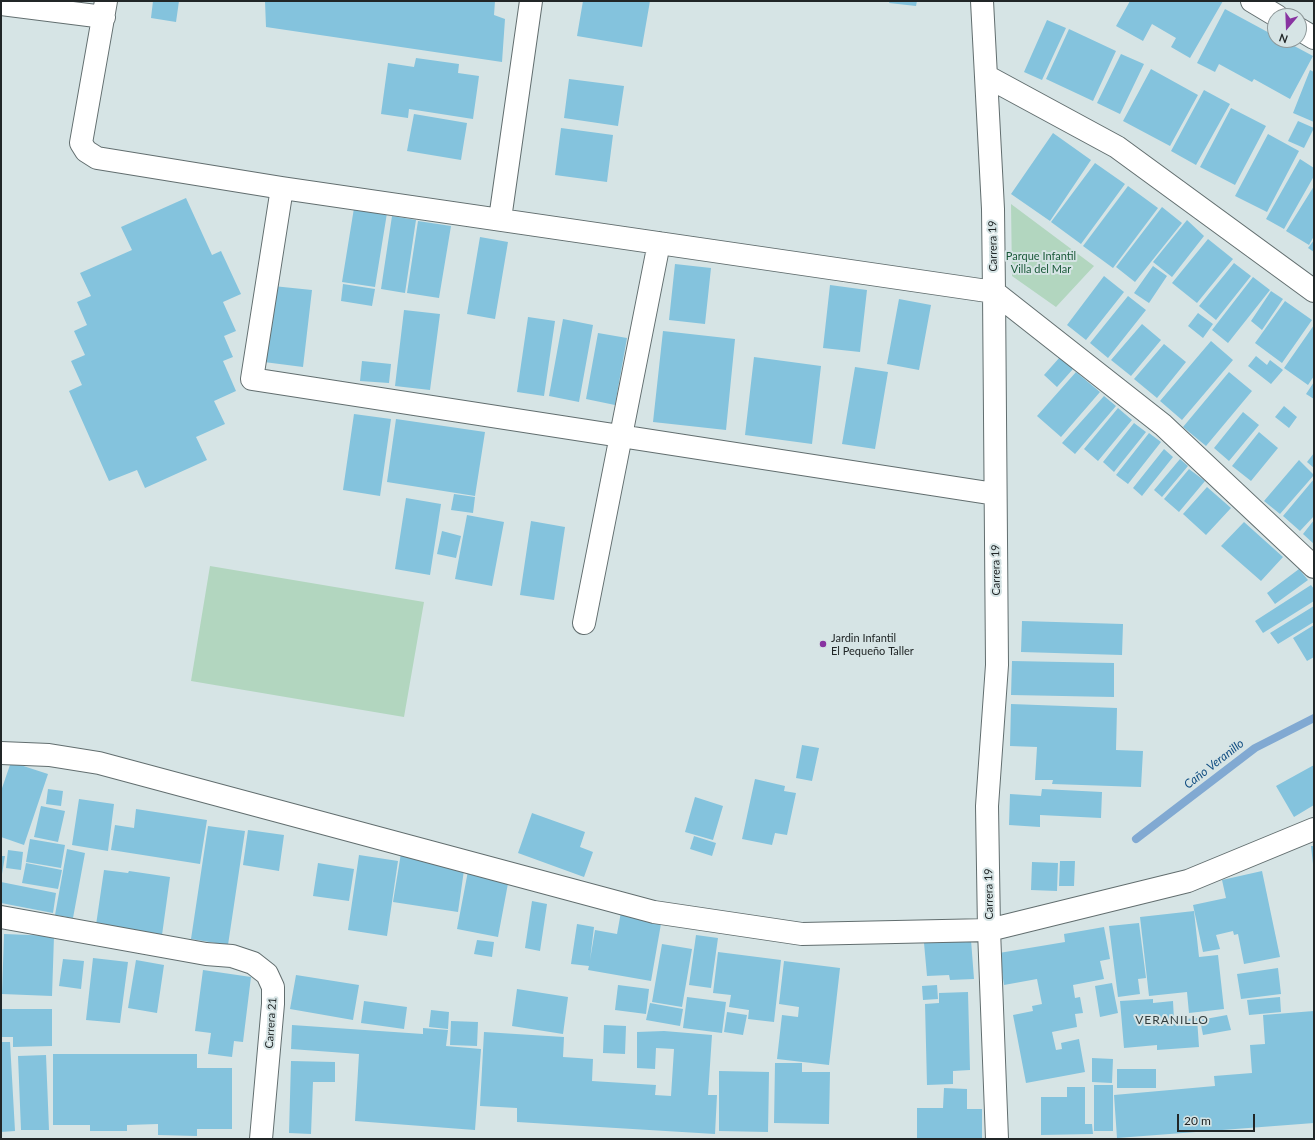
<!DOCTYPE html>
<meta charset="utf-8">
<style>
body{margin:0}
#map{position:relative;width:1315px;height:1140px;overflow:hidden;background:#d6e4e5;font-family:Lato,sans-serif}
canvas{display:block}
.frame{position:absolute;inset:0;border:2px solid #212627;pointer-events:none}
.north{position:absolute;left:1267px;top:8px;width:40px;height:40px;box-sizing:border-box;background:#d6e4e5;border:1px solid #8e9899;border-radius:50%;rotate:199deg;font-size:11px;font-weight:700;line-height:16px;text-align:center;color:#212627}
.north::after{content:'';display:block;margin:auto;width:14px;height:18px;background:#8833a1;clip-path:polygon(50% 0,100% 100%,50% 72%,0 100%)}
.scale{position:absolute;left:1177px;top:1114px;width:78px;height:18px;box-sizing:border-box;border:2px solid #212627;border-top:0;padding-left:5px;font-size:12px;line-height:14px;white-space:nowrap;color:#212627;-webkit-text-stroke:3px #d6e4e5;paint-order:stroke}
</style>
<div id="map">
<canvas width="1315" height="1140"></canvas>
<div class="frame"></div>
<div class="north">N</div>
<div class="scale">20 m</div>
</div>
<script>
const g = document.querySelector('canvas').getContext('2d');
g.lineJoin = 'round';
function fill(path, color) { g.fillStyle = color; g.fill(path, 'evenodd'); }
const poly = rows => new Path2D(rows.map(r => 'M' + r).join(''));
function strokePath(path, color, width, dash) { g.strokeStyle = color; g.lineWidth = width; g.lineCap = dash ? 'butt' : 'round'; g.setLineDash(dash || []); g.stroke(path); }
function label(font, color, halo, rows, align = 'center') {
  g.font = font + ' Lato,sans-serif'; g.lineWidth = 4; g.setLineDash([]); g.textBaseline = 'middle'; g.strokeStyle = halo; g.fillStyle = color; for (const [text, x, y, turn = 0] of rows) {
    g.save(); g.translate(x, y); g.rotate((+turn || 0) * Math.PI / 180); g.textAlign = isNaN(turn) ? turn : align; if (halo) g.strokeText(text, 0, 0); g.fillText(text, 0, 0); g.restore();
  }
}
const green = poly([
 [1011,204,1094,266,1056,307,1012,276],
 [210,566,424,602,404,717,191,681]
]);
const stream = poly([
 [1136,839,1255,748,1314,718]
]);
const building = poly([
 [153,1,179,1,176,22,151,18],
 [265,1,495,1,494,15,505,19,502,62,266,27],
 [583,1,650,1,642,47,577,36],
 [890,1,917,1,916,6,889,3],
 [1130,1,1223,1,1190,58,1171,47,1176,38,1152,24,1143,41,1116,26],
 [1225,9,1275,36,1275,40,1283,40,1313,56,1290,99,1254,79,1252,82,1219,64,1215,72,1197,63],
 [1047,20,1066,28,1042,80,1024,72],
 [1069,29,1116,51,1093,101,1046,79],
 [1121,54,1144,64,1120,114,1097,103],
 [416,58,459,64,458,73,479,76,473,119,409,109,408,118,381,114,388,63,414,67],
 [1151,69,1198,95,1170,146,1123,121],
 [1310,70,1314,72,1314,122,1293,113],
 [569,79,624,86,618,126,564,118],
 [1204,90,1230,104,1196,165,1171,151],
 [1231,108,1266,126,1235,185,1200,167],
 [414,114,467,123,461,160,407,151],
 [1298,121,1314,128,1304,148,1288,141],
 [561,128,613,135,607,182,555,175],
 [1053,133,1091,160,1050,221,1011,194],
 [1268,134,1299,151,1267,212,1235,196],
 [1300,159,1314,168,1314,176,1284,229,1266,219],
 [1095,163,1125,184,1081,244,1051,222],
 [1128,186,1158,208,1113,268,1083,246],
 [1314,186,1314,236,1309,245,1286,231],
 [186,198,212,255,221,251,241,294,223,302,236,331,224,336,233,357,223,361,236,391,214,401,225,424,196,437,207,460,145,488,137,470,109,481,69,391,82,385,71,361,85,355,74,331,87,325,77,302,91,296,80,273,132,250,121,227],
 [1162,207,1182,223,1135,282,1116,267],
 [354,208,387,213,375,287,342,282],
 [392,216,416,220,405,293,381,289],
 [1187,220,1204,236,1172,277,1153,262],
 [418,221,451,226,439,298,407,293],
 [480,237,508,242,495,319,467,314],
 [1208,239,1233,259,1197,303,1172,283],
 [1314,240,1314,252,1308,248],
 [1234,263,1251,276,1216,320,1199,306],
 [675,264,711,268,705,324,669,320],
 [1153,266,1167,276,1149,303,1134,293],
 [1104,276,1124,292,1086,340,1067,325],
 [1253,277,1270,290,1228,343,1212,330],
 [343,284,375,289,372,306,341,301],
 [830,285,867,290,860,352,823,348],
 [273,286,312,290,303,367,264,362],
 [1271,291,1283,299,1262,330,1251,321],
 [1128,296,1146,310,1108,358,1090,343],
 [899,299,931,305,919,370,887,364],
 [1285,301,1312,320,1282,363,1255,343],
 [404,310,440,314,430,390,395,386],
 [1198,313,1213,324,1203,338,1188,326],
 [528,317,555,321,544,396,517,392],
 [563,319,593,325,579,402,549,396],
 [1142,324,1161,340,1131,376,1111,360],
 [1314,325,1314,376,1308,385,1284,368],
 [663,331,735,339,726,430,653,422],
 [598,333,627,338,615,405,586,399],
 [1211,341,1233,360,1182,420,1160,401],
 [1164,344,1186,362,1157,398,1134,379],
 [1256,356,1267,365,1270,360,1283,370,1271,384,1248,366],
 [754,357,821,366,812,444,745,435],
 [1060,357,1073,369,1057,387,1044,375],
 [362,361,391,364,389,383,360,381],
 [855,367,888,372,875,449,842,444],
 [1076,372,1100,392,1061,437,1037,416],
 [1229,372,1252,391,1206,446,1183,427],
 [1314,382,1314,399,1306,394],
 [1104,396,1116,406,1075,454,1062,443],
 [1284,406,1297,417,1289,428,1275,417],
 [1118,408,1132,420,1098,461,1084,449],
 [1243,412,1259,425,1229,461,1214,448],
 [354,414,391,419,380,496,343,490],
 [396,419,485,432,475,496,387,482],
 [1134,423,1146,432,1114,472,1103,462],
 [1259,432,1278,448,1251,481,1232,466],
 [1149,433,1161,442,1128,484,1116,475],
 [1164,449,1173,457,1142,496,1133,488],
 [1314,453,1314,468,1307,462],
 [1180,459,1188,466,1162,497,1154,490],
 [1299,460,1314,475,1280,514,1264,501],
 [1189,469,1205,481,1179,512,1164,499],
 [1314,479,1314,516,1300,531,1283,516],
 [1207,487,1231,508,1206,535,1183,514],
 [454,494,475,497,473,513,451,510],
 [406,498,441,504,430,575,395,569],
 [467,515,504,522,492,586,455,579],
 [1314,520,1314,544,1303,534],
 [531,521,565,527,554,600,520,595],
 [1244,522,1283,557,1261,581,1221,546],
 [442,531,461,536,456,558,437,554],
 [1299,569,1308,580,1275,604,1267,593],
 [1311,585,1314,589,1314,601,1263,633,1255,621],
 [1314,606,1314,622,1278,644,1270,633],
 [1022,621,1123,624,1122,655,1021,652],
 [1314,625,1314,657,1307,661,1293,638],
 [1012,661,1114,663,1114,697,1011,695],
 [1011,704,1117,708,1116,750,1143,751,1141,787,1052,784,1053,780,1035,780,1037,747,1010,746],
 [802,745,819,748,812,781,796,778],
 [11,762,48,774,24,845,1,837,1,791],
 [1314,765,1314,805,1294,817,1276,786],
 [755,779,785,786,784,791,796,793,787,835,775,833,772,845,742,839],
 [48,789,63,791,61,806,46,804],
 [1042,789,1102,792,1101,818,1040,815,1040,827,1009,825,1010,794,1041,796],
 [695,797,723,806,713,840,685,832],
 [79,799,114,804,108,851,72,845],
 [41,806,65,811,58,842,34,837],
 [136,809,207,820,200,864,111,850,115,825,134,828],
 [532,813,585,832,580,847,593,852,584,877,518,853],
 [208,826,245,831,228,945,191,939],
 [248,830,284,835,279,871,243,865],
 [694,836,716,843,712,856,690,849],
 [30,839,65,845,61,868,26,862],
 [1311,846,1314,846,1314,864,1313,864],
 [67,849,85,853,73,918,55,915],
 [8,850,23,852,21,870,6,868],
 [401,853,465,863,458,912,393,902],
 [359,855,398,861,387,936,348,930],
 [1,856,5,856,2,874,1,874],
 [1060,861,1075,861,1074,886,1059,886],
 [1032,862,1058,863,1057,891,1031,890],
 [26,863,62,870,58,889,22,883],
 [318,863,354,869,349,901,313,896],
 [104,870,128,873,129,871,170,877,162,935,96,925],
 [468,871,509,878,498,937,457,929],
 [1262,871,1280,957,1244,964,1238,934,1234,935,1233,931,1216,935,1220,949,1203,952,1193,905,1226,898,1222,880],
 [1,882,56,893,53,913,1,903],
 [532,901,547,904,540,951,525,948],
 [1194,911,1199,957,1218,955,1224,1009,1189,1013,1187,992,1149,996,1140,917],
 [621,912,662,918,651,981,588,970,589,966,571,964,577,924,594,927,590,960,595,930,617,934],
 [1139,923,1146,978,1138,979,1140,994,1118,997,1109,926],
 [1104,927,1110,959,1100,961,1104,979,1073,985,1075,998,1080,997,1083,1013,1075,1014,1077,1027,1052,1032,1056,1050,1062,1049,1061,1043,1079,1039,1085,1072,1026,1083,1013,1015,1033,1011,1032,1006,1042,1004,1037,979,1004,985,999,953,1065,942,1064,934],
 [4,934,54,936,52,996,2,994],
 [696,935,718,938,711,988,689,985],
 [477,940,494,942,492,957,474,954],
 [971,940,974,979,950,980,949,975,927,976,924,943],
 [662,944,692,949,682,1007,652,1002],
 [718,952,781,960,774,1022,748,1019,749,1010,729,1007,731,995,713,993],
 [93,958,128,962,120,1023,86,1020],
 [63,959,84,961,81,989,59,986],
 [136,960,164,965,157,1013,128,1008],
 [784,961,840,968,829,1065,777,1059,782,1015,798,1017,799,1007,779,1004],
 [1278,968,1281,994,1241,999,1237,974],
 [203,970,251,977,243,1042,234,1041,232,1057,208,1054,211,1033,195,1031],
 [296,975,359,985,353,1020,290,1009],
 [1112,983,1118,1013,1100,1017,1095,986],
 [618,985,649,989,646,1014,615,1010],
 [937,985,938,999,923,1000,922,986],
 [517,989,568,997,563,1034,512,1026],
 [968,992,970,1070,953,1071,953,1084,927,1085,925,1004,939,1003,939,993],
 [687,997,726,1002,722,1033,683,1028],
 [1280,997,1281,1012,1249,1015,1247,1000],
 [1153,999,1153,1003,1173,1001,1174,1020,1197,1018,1199,1047,1157,1050,1157,1045,1124,1048,1120,1001],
 [364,1001,407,1007,404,1029,361,1023],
 [650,1003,683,1009,680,1026,646,1020],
 [1,1009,52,1009,52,1046,13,1047,13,1037,1,1037],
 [431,1010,449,1012,448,1029,429,1027],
 [1314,1011,1314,1123,1117,1138,1114,1095,1215,1086,1214,1076,1252,1073,1250,1045,1265,1044,1263,1015],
 [727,1012,747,1015,743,1035,724,1032],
 [1227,1015,1231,1030,1203,1035,1200,1020],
 [451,1021,478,1022,477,1046,450,1045],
 [292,1025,423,1034,423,1028,448,1030,446,1046,481,1049,475,1130,355,1121,359,1054,291,1049],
 [604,1025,626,1026,625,1054,603,1053],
 [664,1031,712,1035,708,1095,717,1095,715,1134,517,1122,517,1108,480,1106,484,1032,564,1037,563,1057,593,1059,592,1081,656,1085,655,1095,671,1096,674,1049,656,1048,655,1069,637,1068,637,1032],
 [1,1042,10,1042,15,1131,1,1132],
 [53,1054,197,1054,197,1068,232,1068,232,1129,197,1129,197,1136,158,1135,158,1124,127,1125,127,1131,90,1131,90,1125,53,1125],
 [46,1055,49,1130,21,1130,18,1056],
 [1092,1058,1113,1059,1112,1083,1092,1082],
 [291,1061,335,1062,335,1082,313,1082,311,1134,289,1133],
 [775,1063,802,1063,802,1072,830,1072,829,1124,774,1123],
 [1117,1069,1156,1069,1156,1088,1117,1088],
 [719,1071,769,1072,768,1132,719,1131],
 [1094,1085,1113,1085,1113,1131,1094,1131],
 [1067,1087,1085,1087,1085,1124,1092,1124,1093,1134,1041,1135,1041,1097,1067,1097],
 [944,1088,967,1089,967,1109,982,1109,982,1139,917,1138,917,1108,943,1108]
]);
const minor = poly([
 [106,1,81,143,86,151,97,158,282,188,994,292,1163,425,1314,567],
 [982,1,993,209,994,292,997,665,987,806,989,930,997,1139],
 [1252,1,1277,16],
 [1,4,104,17],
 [1299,29,1314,38],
 [986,76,1117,147,1314,291],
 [282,188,252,379,995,494],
 [500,219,531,1],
 [584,623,659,243],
 [1,753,49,755,99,763,654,912,802,934,989,930,1188,881,1314,829],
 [1,917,206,954,232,956,253,963,267,974,273,987,273,1004,261,1139]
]);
const markers = [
 [823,644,4,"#8833a1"]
];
const streetNames = [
 ["Carrera 19",993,246,-91],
 ["Carrera 19",996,570,-91],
 ["Carrera 19",989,894,-91],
 ["Carrera 21",271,1023,-86]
];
const parkNames = [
 ["Parque Infantil",1041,256],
 ["Villa del Mar",1041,269]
];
const poiNames = [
 ["Jardin Infantil",831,638],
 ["El Pequeño Taller",831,651]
];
const waterNames = [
 ["Caño Veranillo",1214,764,-38]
];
const neighbourhoodNames = [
 ["VERANILLO",1172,1020]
];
fill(green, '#b2d6bf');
strokePath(stream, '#81a9d2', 8);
fill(building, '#84c3dd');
strokePath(minor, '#626e6f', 24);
strokePath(minor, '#fff', 22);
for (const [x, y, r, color] of markers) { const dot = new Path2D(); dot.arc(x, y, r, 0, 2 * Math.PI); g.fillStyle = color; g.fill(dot); strokePath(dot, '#d6e4e5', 1.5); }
label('11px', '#212627', '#d6e4e5', streetNames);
label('11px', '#1b5a3a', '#d6e4e5', parkNames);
label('11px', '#212627', '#d6e4e5', poiNames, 'left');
label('italic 12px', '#114e82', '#d6e4e5', waterNames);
g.letterSpacing = '1px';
label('12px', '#333e3f', '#d6e4e5', neighbourhoodNames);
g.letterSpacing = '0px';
</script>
